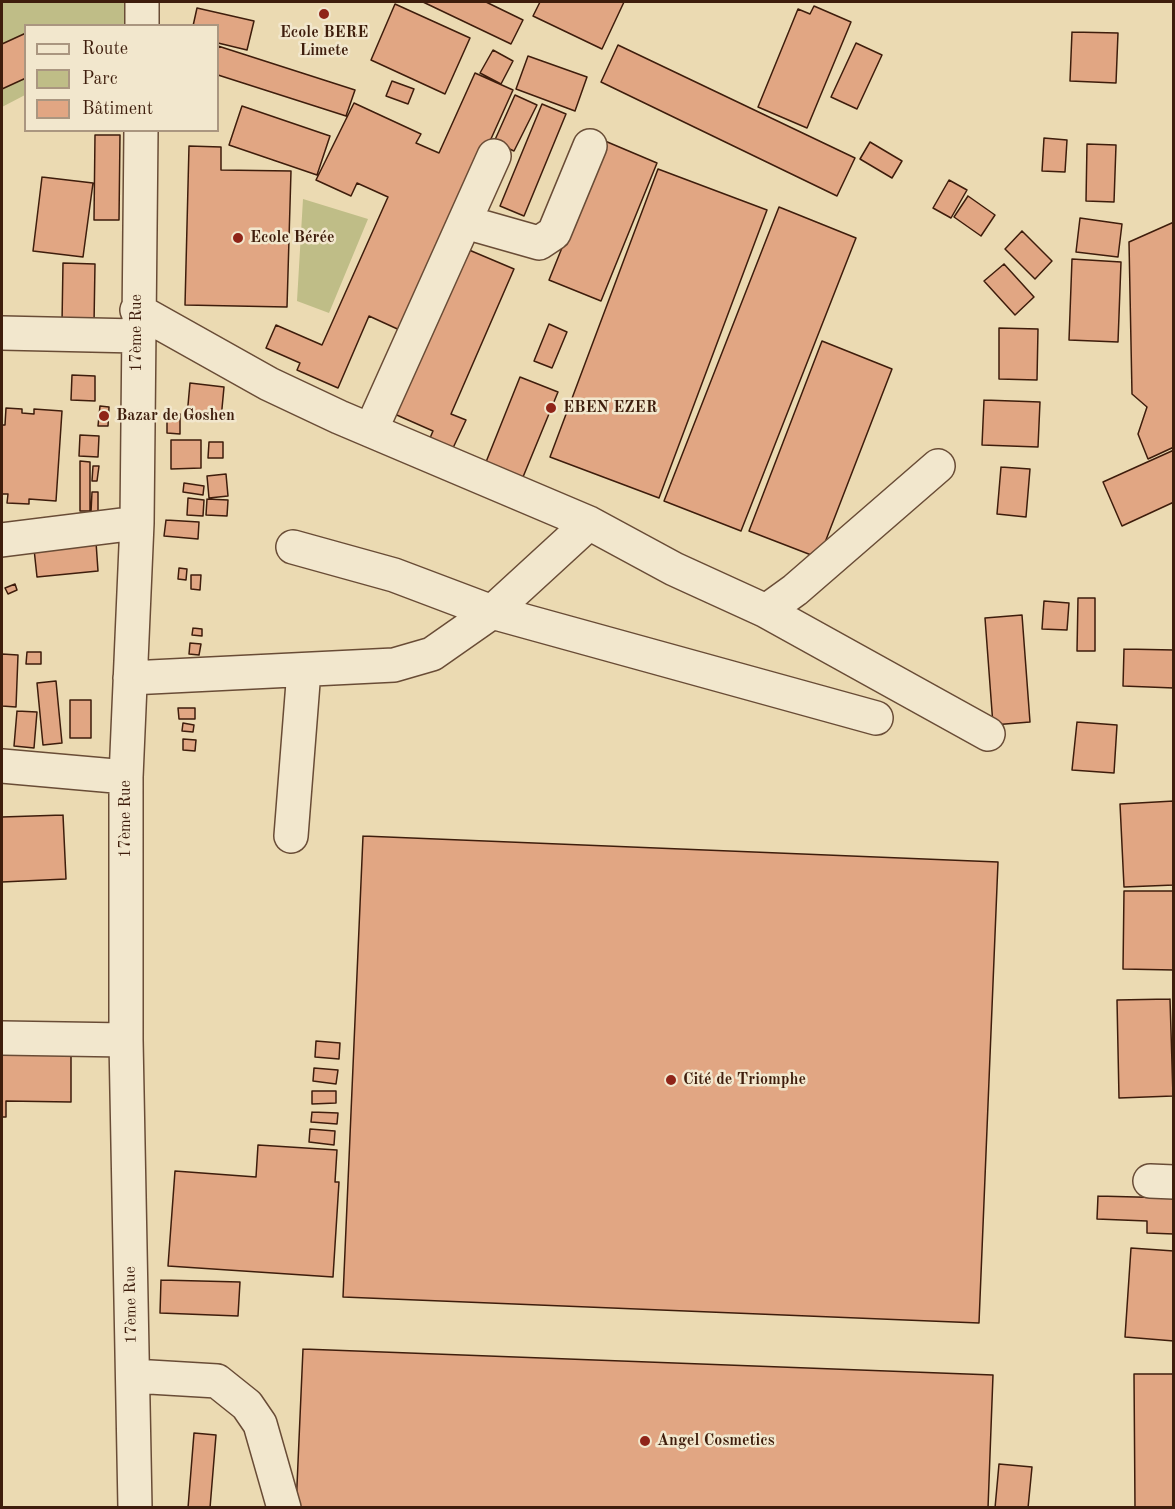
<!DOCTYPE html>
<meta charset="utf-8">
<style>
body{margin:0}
#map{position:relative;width:1175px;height:1509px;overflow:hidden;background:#ebdab2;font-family:"Old Standard TT",serif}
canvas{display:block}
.frame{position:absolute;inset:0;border:3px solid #3e1d0c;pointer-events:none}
.legend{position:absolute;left:24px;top:24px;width:195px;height:108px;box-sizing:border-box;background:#f2e7cd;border:2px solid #aa9680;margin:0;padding:8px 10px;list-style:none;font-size:18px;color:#3e1d0c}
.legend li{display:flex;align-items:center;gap:12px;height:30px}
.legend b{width:30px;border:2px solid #aa9680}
</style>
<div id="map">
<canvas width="1175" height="1509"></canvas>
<div class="frame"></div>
<ul class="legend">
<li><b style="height:8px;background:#f2e7cd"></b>Route</li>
<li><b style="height:16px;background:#bfbd87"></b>Parc</li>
<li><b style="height:16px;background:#e1a683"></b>Bâtiment</li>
</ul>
</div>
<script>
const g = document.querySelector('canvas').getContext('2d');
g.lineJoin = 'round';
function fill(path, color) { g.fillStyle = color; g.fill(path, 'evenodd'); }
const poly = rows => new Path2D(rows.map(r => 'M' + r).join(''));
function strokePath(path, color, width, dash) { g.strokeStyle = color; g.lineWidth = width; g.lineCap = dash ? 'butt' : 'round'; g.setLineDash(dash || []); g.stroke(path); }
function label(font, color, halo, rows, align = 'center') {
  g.font = font + ' "Old Standard TT",serif'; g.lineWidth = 5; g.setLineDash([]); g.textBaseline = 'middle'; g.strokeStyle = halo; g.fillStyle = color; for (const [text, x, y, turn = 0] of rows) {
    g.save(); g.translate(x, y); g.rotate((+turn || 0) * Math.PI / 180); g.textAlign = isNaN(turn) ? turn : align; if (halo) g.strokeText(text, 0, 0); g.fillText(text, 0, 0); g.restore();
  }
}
const green = poly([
 [2,2,124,2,124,25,26,26,25,95,2,107],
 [303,199,368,219,329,313,297,301]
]);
const building = poly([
 [423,2,486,2,523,20,511,44,423,2],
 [540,2,624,2,602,49,533,16,540,2],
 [395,4,470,38,445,94,371,60,395,4],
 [814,6,851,22,807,128,758,107,798,9,810,14,814,6],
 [197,8,254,21,247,50,218,43,218,26,193,26,197,8],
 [1072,32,1118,33,1116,83,1070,81,1072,32],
 [26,33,26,78,2,89,2,44,26,33],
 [856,43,882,55,857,109,831,97,856,43],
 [618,45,855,158,837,196,601,82,618,45],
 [218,46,355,90,346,116,218,75,218,46],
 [493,50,513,61,501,84,480,73,493,50],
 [528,56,587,77,575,111,516,89,528,56],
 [475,73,513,90,404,332,369,316,338,388,297,370,300,363,266,348,276,325,322,345,388,197,357,183,351,196,316,180,354,103,421,134,416,143,439,153,475,73],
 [392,81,414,89,408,104,386,96,392,81],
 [515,95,537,105,514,151,494,142,515,95],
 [542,104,566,114,524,216,500,206,542,104],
 [242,106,330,136,317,175,229,145,242,106],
 [95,135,120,135,119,220,94,220,95,135],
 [1044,138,1067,140,1065,172,1042,171,1044,138],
 [605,141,657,163,601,301,549,280,605,141],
 [870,142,902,161,892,178,860,159,870,142],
 [1087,144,1116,145,1114,202,1086,201,1087,144],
 [189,146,221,147,221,170,291,171,287,307,185,305,189,146],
 [658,169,767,210,659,498,550,457,658,169],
 [42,177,93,183,83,257,33,251,42,177],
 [949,180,967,190,951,218,933,208,949,180],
 [968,196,995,215,981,236,954,217,968,196],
 [779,207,856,238,741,531,664,501,779,207],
 [1080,218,1122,224,1118,257,1076,252,1080,218],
 [1174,222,1174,447,1148,459,1138,434,1147,407,1132,394,1129,242,1174,222],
 [1022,231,1052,261,1035,279,1005,249,1022,231],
 [462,247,514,269,451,414,466,420,453,448,430,438,433,431,390,412,462,247],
 [1072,259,1121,262,1118,342,1069,340,1072,259],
 [63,263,95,264,94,324,62,323,63,263],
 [1004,264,1034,297,1015,315,984,281,1004,264],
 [549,324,567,332,552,368,534,361,549,324],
 [999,328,1038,329,1037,380,999,379,999,328],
 [822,341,892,369,819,558,749,531,822,341],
 [72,375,95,376,95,401,71,400,72,375],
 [520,377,558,392,523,477,486,462,520,377],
 [190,383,224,387,221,419,187,416,190,383],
 [984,400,1040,402,1038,447,982,445,984,400],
 [100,406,109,407,108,426,98,426,100,406],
 [6,408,22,409,22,413,34,414,34,409,62,411,56,501,29,499,29,504,7,503,8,494,2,494,2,425,5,425,6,408],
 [167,414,180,414,180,434,167,433,167,414],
 [80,435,99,436,98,457,79,456,80,435],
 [171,440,201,440,201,468,171,469,171,440],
 [209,442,223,442,223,458,208,458,209,442],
 [1174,450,1174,502,1122,526,1103,482,1174,450],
 [80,461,90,462,90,511,80,511,80,461],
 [93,466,99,466,97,481,92,481,93,466],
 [1001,467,1030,469,1026,517,997,514,1001,467],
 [226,474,228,496,209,498,207,476,226,474],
 [184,483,204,486,203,495,183,492,184,483],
 [92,492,98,492,98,512,91,512,92,492],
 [188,498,204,500,203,516,187,515,188,498],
 [207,499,228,500,227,516,206,515,207,499],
 [166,520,199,522,198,539,164,536,166,520],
 [96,542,98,571,37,577,34,549,96,542],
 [179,568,187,569,186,580,178,579,179,568],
 [191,575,201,575,200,590,191,589,191,575],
 [15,584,17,590,8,594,5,588,15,584],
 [1078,598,1095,598,1095,651,1077,651,1078,598],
 [1044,601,1069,603,1067,630,1042,629,1044,601],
 [1022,615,1030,722,993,725,985,618,1022,615],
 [193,628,202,629,202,636,192,635,193,628],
 [190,643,201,644,199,655,189,654,190,643],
 [1124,649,1174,650,1174,688,1123,686,1124,649],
 [27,652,41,652,41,664,26,664,27,652],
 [2,654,18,655,16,707,2,706,2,654],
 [56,681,62,743,43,745,37,683,56,681],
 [70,700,91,700,91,738,70,738,70,700],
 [178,708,195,708,195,719,179,719,178,708],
 [17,711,37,712,34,748,14,746,17,711],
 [1077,722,1117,725,1114,773,1072,770,1077,722],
 [183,723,194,725,193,732,182,731,183,723],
 [183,739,196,740,195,751,183,750,183,739],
 [1174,801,1174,885,1124,887,1120,804,1174,801],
 [63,815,66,879,2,882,2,817,63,815],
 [363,836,998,862,979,1323,343,1297,363,836],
 [1124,891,1174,891,1174,970,1123,969,1124,891],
 [1170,999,1173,1096,1119,1098,1117,1000,1170,999],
 [316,1041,340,1043,339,1059,315,1057,316,1041],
 [2,1055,71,1055,71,1102,6,1101,6,1117,2,1117,2,1055],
 [314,1068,338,1070,336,1084,313,1081,314,1068],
 [312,1091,336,1091,336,1103,312,1104,312,1091],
 [312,1112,338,1113,337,1124,311,1122,312,1112],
 [310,1129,335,1131,334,1145,309,1142,310,1129],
 [258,1145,337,1150,335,1182,339,1182,333,1277,168,1266,175,1171,256,1177,258,1145],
 [1098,1196,1174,1198,1174,1234,1147,1233,1147,1221,1097,1219,1098,1196],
 [1131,1248,1174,1251,1174,1341,1125,1337,1131,1248],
 [161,1280,240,1282,238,1316,160,1313,161,1280],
 [303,1349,993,1375,988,1508,296,1508,303,1349],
 [1134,1374,1174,1374,1174,1508,1135,1508,1134,1374],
 [194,1433,216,1435,210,1508,188,1508,194,1433],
 [999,1464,1032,1467,1028,1508,995,1508,999,1464]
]);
const minor = poly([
 [142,2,142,26],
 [465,222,539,243,554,233,590,146],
 [137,310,269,384,339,417,589,523,674,569,766,611,795,590,938,466],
 [2,333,137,336],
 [371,430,494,156],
 [2,540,137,523],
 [293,547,394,575,492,612,876,718],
 [766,611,988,734],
 [130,678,394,665,432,654,492,612,589,523],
 [2,766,126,777],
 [291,836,304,670],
 [2,1038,126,1040],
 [1150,1181,1174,1182],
 [133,1376,217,1381,247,1405,260,1424,284,1508],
 [135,1508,126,1040,126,777,137,523,141,130]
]);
const markers = [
 [324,14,6,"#8f2418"],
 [238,238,6,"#8f2418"],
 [551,408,6,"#8f2418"],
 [104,416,6,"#8f2418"],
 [671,1080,6,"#8f2418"],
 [645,1441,6,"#8f2418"]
];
const poiNames = [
 ["Ecole BERE",324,33,"center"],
 ["Limete",324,51,"center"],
 ["Ecole Bérée",250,238],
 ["EBEN EZER",563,408],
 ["Bazar de Goshen",116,416],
 ["Cité de Triomphe",683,1080],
 ["Angel Cosmetics",657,1441]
];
const streetNames = [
 ["17ème Rue",137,333,-90],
 ["17ème Rue",126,819,-90],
 ["17ème Rue",131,1305,-91]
];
fill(green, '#bfbd87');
fill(building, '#e1a683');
strokePath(building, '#3e1d0c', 1.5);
strokePath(minor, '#694c36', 36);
strokePath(minor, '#f2e7cd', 33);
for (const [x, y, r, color] of markers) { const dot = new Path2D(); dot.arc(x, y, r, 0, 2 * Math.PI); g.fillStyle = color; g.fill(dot); strokePath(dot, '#f2e7cd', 2); }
label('bold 16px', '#3e1d0c', '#f2e7cd', poiNames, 'left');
label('16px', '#3e1d0c', '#f2e7cd', streetNames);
</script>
